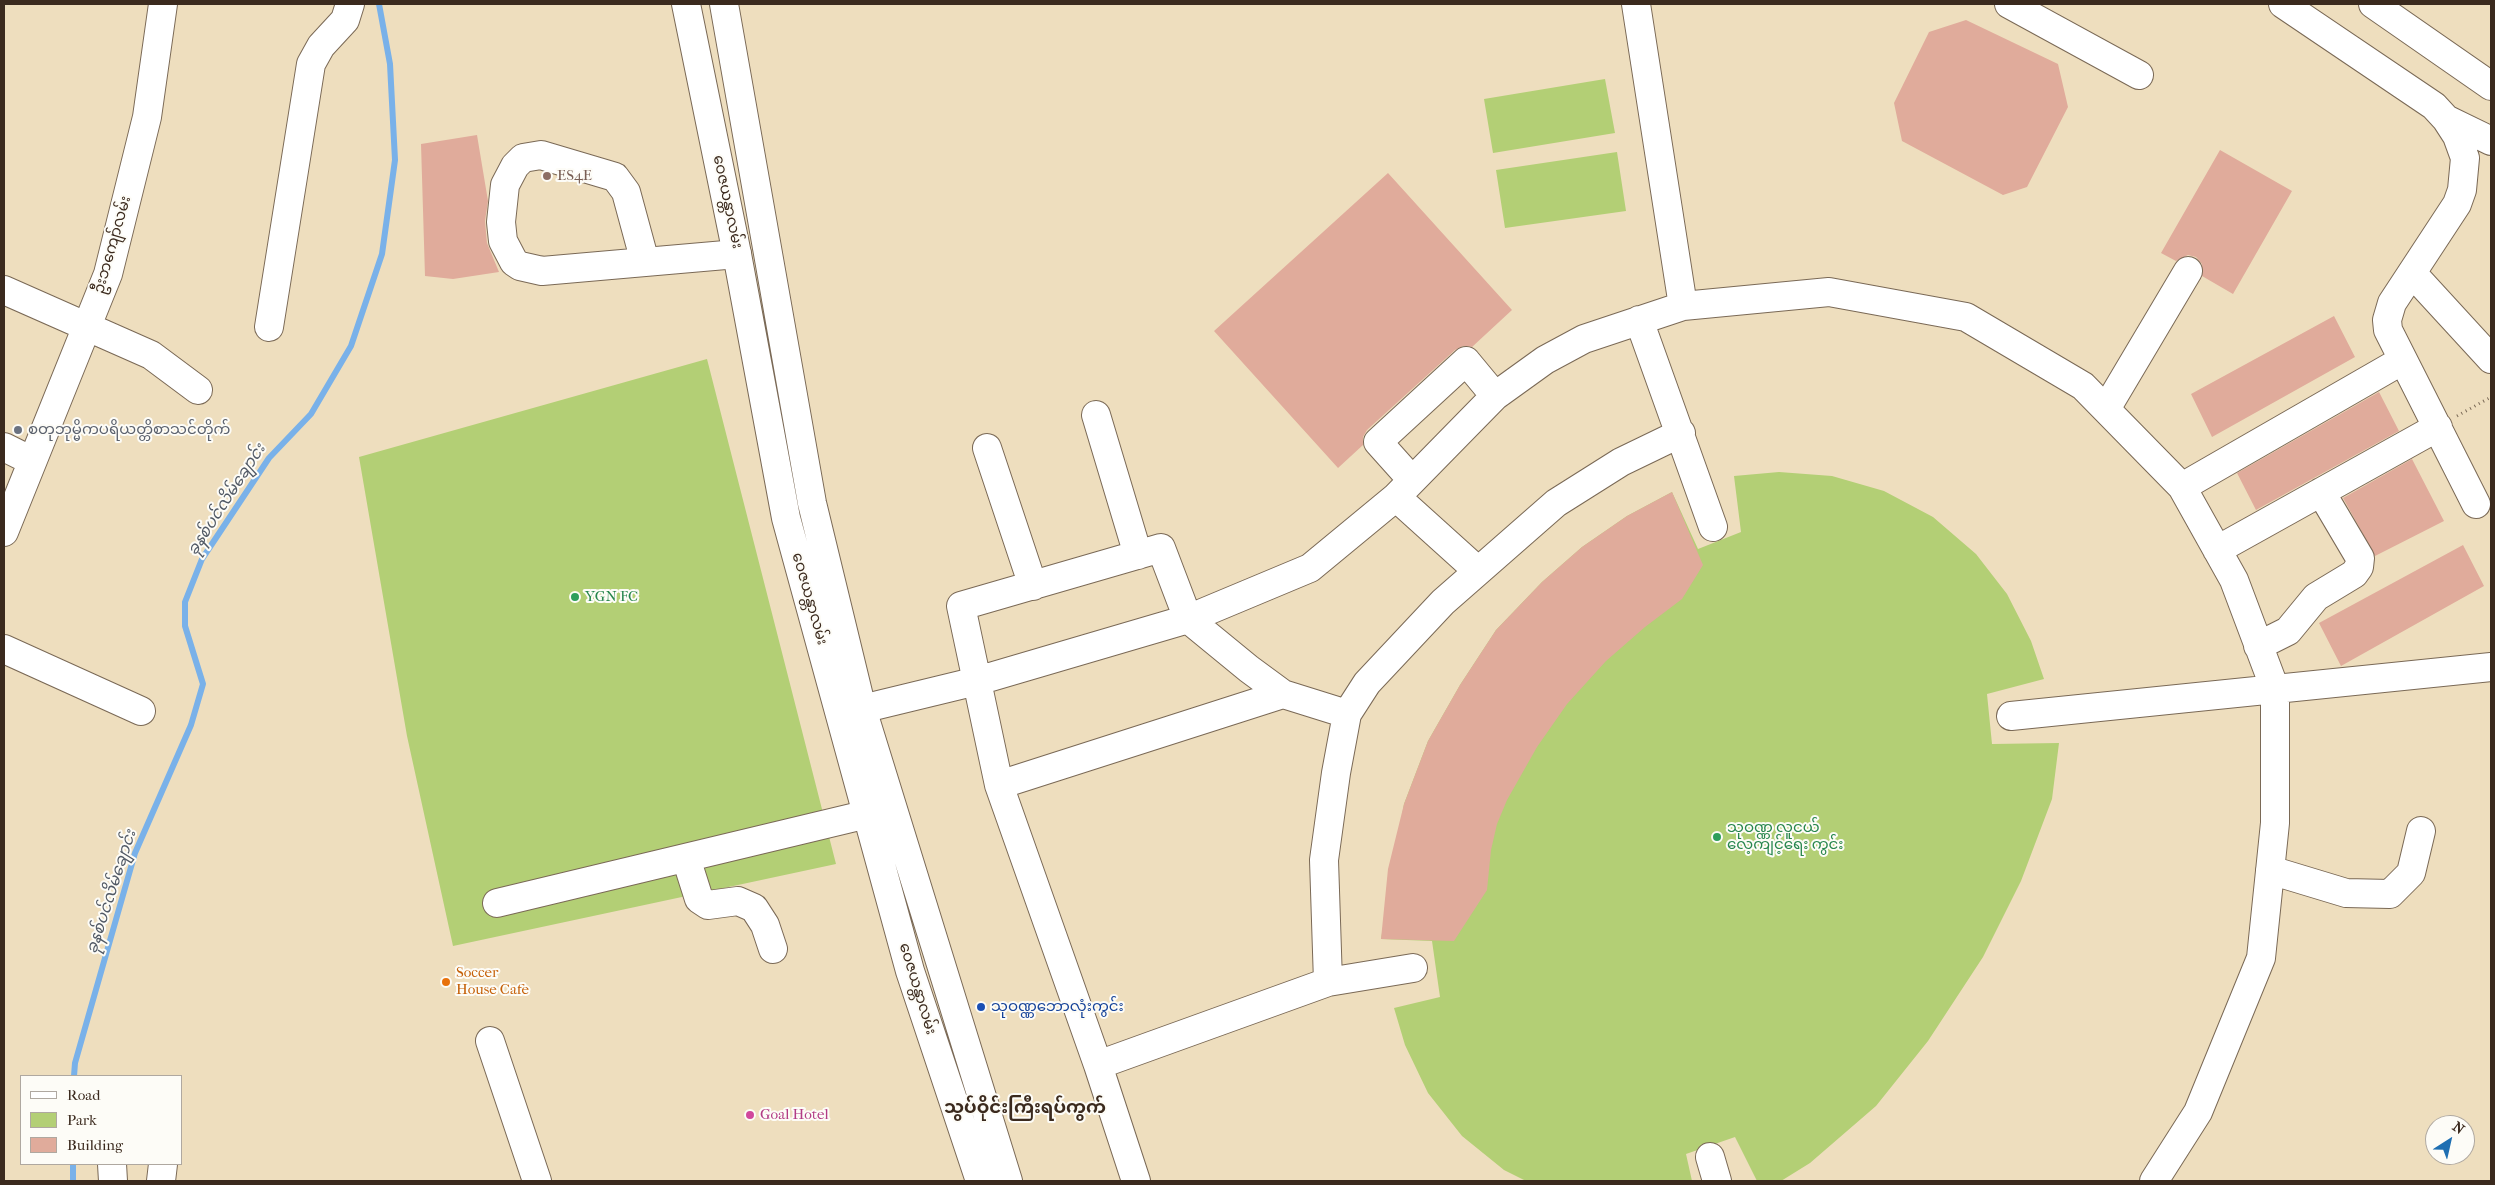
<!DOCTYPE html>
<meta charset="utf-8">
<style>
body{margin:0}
#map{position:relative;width:2495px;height:1185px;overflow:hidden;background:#eedebe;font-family:"IM FELL French Canon",serif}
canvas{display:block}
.frame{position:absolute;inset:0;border:5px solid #3b2a1e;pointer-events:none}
.legend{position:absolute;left:20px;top:1075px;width:162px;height:90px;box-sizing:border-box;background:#fdfcf7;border:1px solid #afa8a0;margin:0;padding:6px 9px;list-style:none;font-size:15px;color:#3b2a1e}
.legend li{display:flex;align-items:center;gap:10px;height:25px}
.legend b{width:25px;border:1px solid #afa8a0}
.north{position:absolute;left:2425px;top:1115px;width:50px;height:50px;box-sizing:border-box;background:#fdfcf7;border:1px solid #afa8a0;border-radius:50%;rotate:35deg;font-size:14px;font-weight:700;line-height:20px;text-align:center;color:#3b2a1e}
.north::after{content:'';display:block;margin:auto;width:18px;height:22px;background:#1f6fb2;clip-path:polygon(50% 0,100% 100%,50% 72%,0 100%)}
</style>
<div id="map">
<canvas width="2495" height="1185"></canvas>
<div class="frame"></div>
<ul class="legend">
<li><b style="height:6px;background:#fff"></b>Road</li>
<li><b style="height:14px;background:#b3cf75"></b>Park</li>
<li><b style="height:14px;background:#e0ab9b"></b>Building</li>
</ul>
<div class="north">N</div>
</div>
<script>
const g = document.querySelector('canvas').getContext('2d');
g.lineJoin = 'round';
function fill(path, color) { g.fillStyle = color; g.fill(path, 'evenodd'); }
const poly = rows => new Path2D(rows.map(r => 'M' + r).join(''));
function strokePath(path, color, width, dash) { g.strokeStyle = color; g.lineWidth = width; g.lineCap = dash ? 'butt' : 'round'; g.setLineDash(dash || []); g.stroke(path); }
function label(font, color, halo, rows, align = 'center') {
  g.font = font + ' "IM FELL French Canon","Noto Sans Myanmar",serif'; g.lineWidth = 4; g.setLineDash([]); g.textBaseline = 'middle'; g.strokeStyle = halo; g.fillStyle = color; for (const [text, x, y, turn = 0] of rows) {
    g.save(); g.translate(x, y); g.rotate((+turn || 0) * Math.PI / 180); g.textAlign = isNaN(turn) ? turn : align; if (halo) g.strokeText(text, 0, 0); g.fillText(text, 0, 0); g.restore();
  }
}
const green = poly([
 [1605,79,1615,133,1493,153,1484,99],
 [1617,152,1626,211,1505,228,1496,170],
 [707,359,836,864,453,946,407,736,359,457],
 [1779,472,1832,476,1884,491,1933,517,1976,554,2007,594,2031,641,2044,679,1987,694,1992,744,2059,743,2052,799,2021,881,1983,957,1928,1041,1876,1106,1810,1163,1781,1181,1757,1181,1735,1137,1686,1154,1692,1181,1526,1181,1504,1170,1462,1136,1428,1093,1405,1045,1394,1008,1440,997,1432,941,1381,939,1404,804,1428,741,1460,685,1496,630,1542,582,1582,547,1627,516,1672,492,1698,549,1741,532,1734,476]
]);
const stream = poly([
 [74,1076,75,1063,135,853,191,725,203,684,185,626,185,602,202,559,269,458,311,414,351,346,382,254,395,160,390,64,379,4],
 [73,1181,73,1164]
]);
const building = poly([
 [1966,20,2058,64,2068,107,2027,187,2003,195,1902,141,1894,103,1929,32],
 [477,135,488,201,485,221,487,243,499,272,453,279,425,276,421,144],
 [2220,150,2292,191,2233,294,2202,276,2202,264,2196,257,2188,255,2176,261,2161,253],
 [1388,173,1512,310,1472,347,1463,346,1455,350,1367,430,1363,437,1363,445,1338,468,1214,331],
 [2334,316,2355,357,2212,437,2191,394],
 [2379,392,2399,431,2256,510,2237,473],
 [2412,459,2444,521,2375,556,2343,498],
 [1672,492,1703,565,1682,599,1645,627,1606,661,1567,704,1537,747,1507,800,1497,824,1491,850,1487,890,1454,941,1381,939,1388,869,1404,804,1428,741,1460,685,1496,630,1542,582,1582,547,1627,516],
 [2463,545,2484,586,2341,666,2319,623]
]);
const path = poly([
 [2457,416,2491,397]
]);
const minor = poly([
 [1636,4,1683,306],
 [2009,4,2139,75],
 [2283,4,2434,106,2446,119,2457,136,2465,158,2462,190,2457,204,2392,303,2387,320,2388,330,2476,504],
 [2373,4,2491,86],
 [2446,119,2491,141],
 [645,262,626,192,615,177,541,155,523,158,515,166,505,185,501,222,503,241,514,262,520,266,542,271,645,262,737,254],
 [2412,273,2491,359],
 [4,290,151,355,198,390],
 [1639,320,1713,527],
 [269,327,311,64,321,46,345,20,350,4],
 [2106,409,2188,271],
 [1096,415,1138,555],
 [4,447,32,461],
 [987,448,1033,586],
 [1412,480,1378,442,1466,361,1495,396],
 [2182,487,2403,360],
 [1396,497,1478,571],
 [4,532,108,274,147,117,163,4],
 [2217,550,2438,427],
 [2258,646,2288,631,2316,597,2354,574,2359,567,2360,558,2321,492],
 [4,649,141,711],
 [841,714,977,681,1188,619,1310,568,1396,497,1495,396,1545,360,1584,339,1683,306,1829,292,1966,317,2083,386,2182,487,2234,580,2275,689,2275,823,2261,958,2198,1112,2154,1181],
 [2011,716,2491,667],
 [999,785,1283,694],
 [686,858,699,899,708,905,738,901,754,908,765,925,773,949],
 [2270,870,2346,893,2390,894,2411,873,2421,831],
 [497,903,868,814],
 [1328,982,1324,860,1336,773,1347,714],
 [490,1041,537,1181],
 [1098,1065,1328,982,1413,968],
 [1710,1157,1717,1181],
 [112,1164,113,1181],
 [161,1181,163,1164],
 [1136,1181,1098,1065,999,785,961,606,1161,548,1188,619,1249,669,1283,694,1347,714,1367,683,1443,602,1556,503,1621,462,1681,433]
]);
const major = poly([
 [686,4,737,254,786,518,910,971,980,1181],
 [724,4,812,503,862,709,1008,1181]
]);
const markers = [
 [547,176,5,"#8d6e63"],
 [18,430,5,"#6b7280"],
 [575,597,5,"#2e9e5b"],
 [1717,837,5,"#2e9e5b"],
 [446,982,5,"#e8710a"],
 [981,1007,5,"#1a4fb4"],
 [750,1115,5,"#d1479c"]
];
const educationNames = [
 ["ES4E",557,176]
];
const streetNames = [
 ["ဝေဇယန္တာလမ်း",727,202,78],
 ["ဦးဘကျော်လမ်း",113,245,-74],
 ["ဝေဇယန္တာလမ်း",809,599,74],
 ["ဝေဇယန္တာလမ်း",917,989,73]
];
const worshipNames = [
 ["စတုဘုမ္မိကပရိယတ္တိစာသင်တိုက်",28,430]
];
const leisureNames = [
 ["YGN FC",585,597],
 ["သုဝဏ္ဏ လူငယ်",1727,828],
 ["လေ့ကျင့်ရေး ကွင်း",1727,845]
];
const foodNames = [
 ["Soccer",456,973],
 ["House Cafe",456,990]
];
const transitNames = [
 ["သုဝဏ္ဏဘောလုံးကွင်း",991,1007]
];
const hotelNames = [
 ["Goal Hotel",760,1115]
];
const waterNames = [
 ["ခုနစ်ပင်လိမ်ချောင်း",227,500,-57],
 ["ခုနစ်ပင်လိမ်ချောင်း",112,892,-72]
];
const quarterNames = [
 ["သွပ်ဝိုင်းကြီးရပ်ကွက်",1025,1109]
];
fill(green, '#b3cf75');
strokePath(stream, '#79b1e9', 6);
fill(building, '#e0ab9b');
strokePath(minor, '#7a6956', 30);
strokePath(major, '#7a6956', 30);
strokePath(path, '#7a6956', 3, [1, 4]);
strokePath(minor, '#fff', 28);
strokePath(major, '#fff', 28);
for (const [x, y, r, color] of markers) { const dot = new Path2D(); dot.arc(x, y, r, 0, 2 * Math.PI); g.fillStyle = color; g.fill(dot); strokePath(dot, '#fdfcf7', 2); }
label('15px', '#785e54', '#fdfcf7', educationNames, 'left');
label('15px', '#3b2a1e', '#fdfcf7', streetNames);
label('15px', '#5b616d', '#fdfcf7', worshipNames, 'left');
label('15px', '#27864d', '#fdfcf7', leisureNames, 'left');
label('15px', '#c56008', '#fdfcf7', foodNames, 'left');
label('15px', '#164399', '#fdfcf7', transitNames, 'left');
label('15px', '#b23c85', '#fdfcf7', hotelNames, 'left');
label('italic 16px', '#515965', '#fdfcf7', waterNames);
label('bold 18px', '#3b2a1e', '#fdfcf7', quarterNames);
</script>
